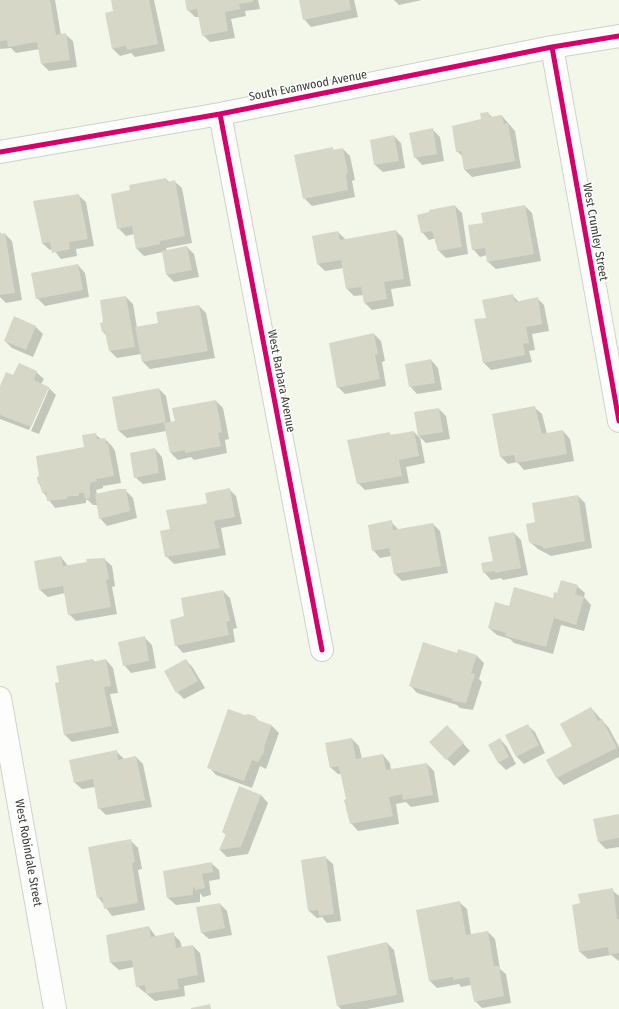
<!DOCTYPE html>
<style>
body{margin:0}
canvas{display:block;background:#f2f7ea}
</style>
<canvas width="619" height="1009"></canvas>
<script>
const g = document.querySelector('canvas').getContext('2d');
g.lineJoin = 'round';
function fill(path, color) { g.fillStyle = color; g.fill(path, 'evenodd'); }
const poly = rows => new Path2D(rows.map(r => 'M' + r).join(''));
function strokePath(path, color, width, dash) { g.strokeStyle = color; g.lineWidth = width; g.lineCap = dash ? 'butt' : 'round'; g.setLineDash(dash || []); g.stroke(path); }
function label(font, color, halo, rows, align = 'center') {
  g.font = font + ' "Fira Sans Condensed",sans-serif'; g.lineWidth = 3; g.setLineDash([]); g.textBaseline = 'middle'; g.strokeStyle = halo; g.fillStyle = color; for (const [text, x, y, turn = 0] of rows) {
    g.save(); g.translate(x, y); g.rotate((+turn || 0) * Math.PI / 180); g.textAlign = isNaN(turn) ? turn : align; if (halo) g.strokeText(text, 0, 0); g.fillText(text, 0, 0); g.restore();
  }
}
const shadow = poly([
 [0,0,55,0,61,35,65,34,73,41,77,67,49,71,42,64,40,49,16,53,11,48,0,49],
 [112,0,154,0,165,51,135,57,131,53,120,56,112,48,115,12],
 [186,0,258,0,260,9,245,11,246,16,231,19,235,38,210,42,203,35,199,17,195,17,188,10],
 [300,0,354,0,358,17,311,27,304,19],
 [394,0,422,0,399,5],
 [488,113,493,118,502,116,515,131,521,168,472,177,465,170,463,157,457,151],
 [432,129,440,137,444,161,422,165,415,157],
 [394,136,401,143,405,168,383,172,375,165],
 [332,148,335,151,343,149,350,156,355,180,352,181,355,197,312,206,304,198],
 [166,179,169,182,174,181,182,188,192,243,166,248,167,251,187,247,194,254,199,277,174,282,167,275,163,252,144,256,137,249,134,234,126,236,118,228,131,191],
 [78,195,86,202,94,246,76,249,77,256,61,259,53,249,50,250,42,243],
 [455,206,462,213,468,254,446,258,439,251,436,238,429,240,422,232],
 [525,206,532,213,541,261,496,269,488,262,487,255,480,257,473,249,485,223],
 [0,231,1,235,5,234,12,241,22,300,6,303,0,297],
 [396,231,403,238,411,286,391,289,394,306,372,310,365,303,364,295,354,296,347,289,343,268,325,271,318,264,338,232,346,240],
 [78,265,85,273,89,297,45,306,37,298],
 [513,296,519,302,537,298,544,305,549,331,532,334,535,350,529,351,532,362,491,370,484,363,487,318],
 [126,297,133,304,137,328,160,324,199,306,206,313,215,358,150,369,143,362,141,354,117,358,110,351,107,336,103,332,104,323],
 [36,327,43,334,33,357,12,348,5,341],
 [374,334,381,341,385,361,382,362,386,386,345,394,338,387],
 [431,360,438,368,442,390,417,394,410,386],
 [36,372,44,379,41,384,49,388,56,395,39,434,31,431,49,389,47,389,29,430,0,419,0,388,14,376],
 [159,389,166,396,171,423,216,401,223,408,229,439,225,440,227,453,194,460,191,457,178,460,171,453,166,431,127,438,119,431],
 [534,407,542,414,547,434,563,431,570,439,574,461,524,470,517,462,508,464,501,457],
 [439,409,446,416,450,439,426,443,420,437,425,463,406,467,409,483,365,490,358,483,389,433,392,436,414,432,420,438,415,413],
 [95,434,101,439,105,439,112,446,115,451,121,483,103,486,103,488,96,490,97,494,125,490,133,498,137,518,107,526,100,518,98,505,93,505,88,500,86,500,86,503,55,508,43,492,39,483,85,448],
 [155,449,162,457,166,480,143,484,135,477],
 [229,489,236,496,242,524,221,528,226,555,174,564,166,556,171,530],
 [578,496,585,503,592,548,551,556,538,549,530,542,536,523],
 [391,522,399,530,433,524,440,531,448,573,402,581,395,574,391,556,380,558,373,550],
 [514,533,521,540,528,575,503,580,501,578,491,580,484,572],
 [61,557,68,566,104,559,112,566,115,586,112,587,117,614,76,621,69,614,65,593,48,597,40,590],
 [577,586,585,593,584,597,591,605,584,631,561,625,553,654,514,643,510,639,497,635,489,628,510,607,554,599,558,594],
 [223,591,230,598,237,628,233,629,235,642,183,653,176,645,185,617],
 [144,637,152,645,156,668,131,673,124,665],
 [477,656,484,663,479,679,482,682,473,710,460,708,457,705,417,693,410,685],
 [93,660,95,662,106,660,113,668,118,693,110,694,119,733,72,742,64,734,60,682],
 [186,660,193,668,205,688,184,699,177,692],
 [591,708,609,728,619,747,619,757,564,785,557,778,547,760,573,747],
 [245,716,255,717,259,721,272,726,279,733,266,769,260,766,252,788,216,775,209,767],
 [527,725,535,732,545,753,524,764,517,757,506,736],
 [447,726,470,751,454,766,430,742],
 [352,739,359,746,362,759,383,755,390,763,391,770,427,764,434,771,439,802,411,807,406,802,396,804,399,824,358,831,351,823,342,774,338,774,330,767,326,743],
 [500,739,507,747,516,764,506,770,498,762],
 [116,751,124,759,136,757,143,764,152,807,106,815,99,808,95,787,82,789,74,782],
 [239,788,261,795,268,803,248,854,227,857,220,850,226,835,223,832],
 [619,815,619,847,606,849,599,842],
 [130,840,138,848,142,869,138,870,145,910,112,916,98,897],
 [325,857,333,864,341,921,327,923,322,917,317,918,309,911],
 [211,863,219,870,220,879,209,881,211,895,203,897,200,893,200,902,176,905,168,898],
 [612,890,619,896,619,961,611,955,588,959,580,952,581,904],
 [459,902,467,909,471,935,488,932,495,939,500,969,506,974,511,1003,482,1008,475,1001,471,985,461,987,459,984,437,988,430,981,417,911],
 [220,904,227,911,232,935,209,939,201,932],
 [149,927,156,937,173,934,180,941,182,948,193,946,200,953,205,982,184,986,185,996,155,1001,137,986,134,967,119,970,111,963],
 [387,943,394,950,404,1002,367,1009,341,1009,338,1006,328,957]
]);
const building = poly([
 [0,0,50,0,56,35,66,33,70,60,41,64,37,42,8,47,7,40,0,41],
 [111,0,149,0,158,44,127,50,126,46,112,49,105,13,113,11],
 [185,0,253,0,253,2,239,4,240,9,225,12,228,31,202,36,197,9,187,11],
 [299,0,349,0,351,10,303,20],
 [488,112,490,117,502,115,504,124,508,123,515,161,464,170,461,151,456,152,452,126,481,119,480,113],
 [433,128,437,154,414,158,409,133],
 [394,135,399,161,374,165,370,140],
 [333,147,333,150,343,148,348,173,346,174,348,190,303,199,294,155],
 [166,178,167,182,175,180,185,236,160,241,160,244,136,249,132,226,117,229,111,194,130,190,129,185],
 [79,194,88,239,69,242,70,249,52,253,50,242,42,243,33,201],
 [455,205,462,247,438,251,432,231,421,233,417,215,429,212,429,210],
 [525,205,534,254,487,262,485,248,472,250,468,225,483,223,481,213],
 [396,230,404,279,384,282,387,299,364,303,361,287,346,289,341,260,317,264,312,236,338,231,340,240],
 [5,233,15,293,0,295,0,234],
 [187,246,192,270,166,275,162,251],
 [78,264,83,290,36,299,31,273],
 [513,294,515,302,538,297,542,324,526,327,529,343,523,344,525,355,483,363,474,319,486,318,482,300],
 [126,296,135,347,109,351,105,332,102,332,100,323,103,322,100,300],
 [199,305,208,351,142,362,135,327,158,323,156,312],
 [14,316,36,326,26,350,4,341],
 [374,333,378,354,375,355,380,379,337,388,329,343],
 [431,359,435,383,409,387,405,364],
 [19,363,37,371,34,380,49,387,31,427,0,415,0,386,6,372,13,375],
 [159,388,166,422,118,431,112,397],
 [216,400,222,432,218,433,221,446,185,453,185,450,170,453,164,423,175,421,172,408],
 [535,406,542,434,563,430,567,454,516,463,514,455,500,457,492,414],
 [439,408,443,432,418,436,414,412],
 [414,431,419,456,399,460,402,476,357,484,347,440,390,432,390,435],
 [96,433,97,439,105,438,106,444,108,443,114,476,96,479,97,481,90,483,90,498,85,499,83,489,83,493,79,493,79,496,72,496,67,497,67,499,47,501,46,492,42,493,40,483,38,484,37,477,39,476,36,456,84,447,82,435],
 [155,448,159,473,134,478,130,453],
 [230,488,235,517,214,521,220,548,165,557,160,531,170,529,166,510,205,504,207,503,205,493],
 [119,489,126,489,130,511,99,519,95,494],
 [578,495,585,541,543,549,543,547,529,542,526,524,535,522,532,503],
 [392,520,393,530,433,523,441,566,394,574,389,548,372,551,368,525],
 [514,532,521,568,495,573,494,571,483,573,481,563,493,561,488,537],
 [61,556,63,566,87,562,86,559,105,558,109,579,106,580,111,607,68,615,63,586,39,590,34,561],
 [561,580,578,585,575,594,584,597,576,625,554,618,546,647,505,636,506,633,488,628,495,602,509,606,514,587,553,598,554,592,557,593],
 [223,590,230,621,226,622,229,635,175,646,170,620,184,616,181,598],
 [145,636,149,661,123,666,118,642],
 [423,642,457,653,458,649,477,655,471,673,475,674,466,703,452,701,453,699,409,686],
 [93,659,93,662,106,659,111,686,104,687,112,726,64,735,55,683,59,682,56,666],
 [186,659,198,681,176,693,164,671],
 [591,707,598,721,602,719,617,748,556,778,546,760,572,746,560,724],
 [228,709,245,715,248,714,255,716,257,720,272,725,264,747,265,747,263,754,258,762,252,760,244,781,207,768],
 [528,724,539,745,516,757,505,735],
 [447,725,464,743,446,760,429,742],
 [352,738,356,759,383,754,386,770,427,763,433,795,403,800,402,794,389,797,393,816,350,824,344,800,346,799,340,771,338,766,330,768,325,743],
 [500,738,509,757,498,763,488,745],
 [117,750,118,760,136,756,145,800,98,809,93,779,74,783,69,760],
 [239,786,261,795,241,847,219,850,226,834,222,832],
 [619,814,619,838,598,842,593,819],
 [131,839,135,862,132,863,138,903,104,909,102,897,97,898,88,847],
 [326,856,334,914,319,916,318,910,308,911,301,860],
 [212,862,213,872,202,874,205,888,195,890,195,887,193,888,193,895,167,898,163,871],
 [613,888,617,919,619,919,619,953,609,955,608,947,579,952,572,905,580,903,578,894],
 [460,901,466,935,488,931,494,966,499,966,504,996,474,1002,469,977,453,980,453,977,429,981,416,910],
 [220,903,225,928,201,933,196,907],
 [149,926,151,937,174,932,176,948,193,945,198,975,177,979,179,989,146,994,145,985,136,987,132,960,110,963,106,935],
 [387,942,397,995,337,1006,327,956],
 [210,1004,211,1009,191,1009,191,1008]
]);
const minor = poly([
 [552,47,619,421],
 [220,114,322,650],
 [0,152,220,114,552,47,619,36],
 [0,698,55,1009]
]);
const cycleway = poly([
 [552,47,619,421],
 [220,114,322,650],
 [0,152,220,114,552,47,619,36]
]);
const streetNames = [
 ["South Evanwood Avenue",308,86,-11],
 ["West Crumley Street",595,232,80],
 ["West Barbara Avenue",281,381,79],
 ["West Robindale Street",28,853,80]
];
fill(shadow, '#0003');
fill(building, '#d6d7c6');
strokePath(minor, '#ced2c8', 24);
strokePath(minor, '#fdfefc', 22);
strokePath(cycleway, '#d6006c', 5);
label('12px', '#373b32', '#fff', streetNames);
</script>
